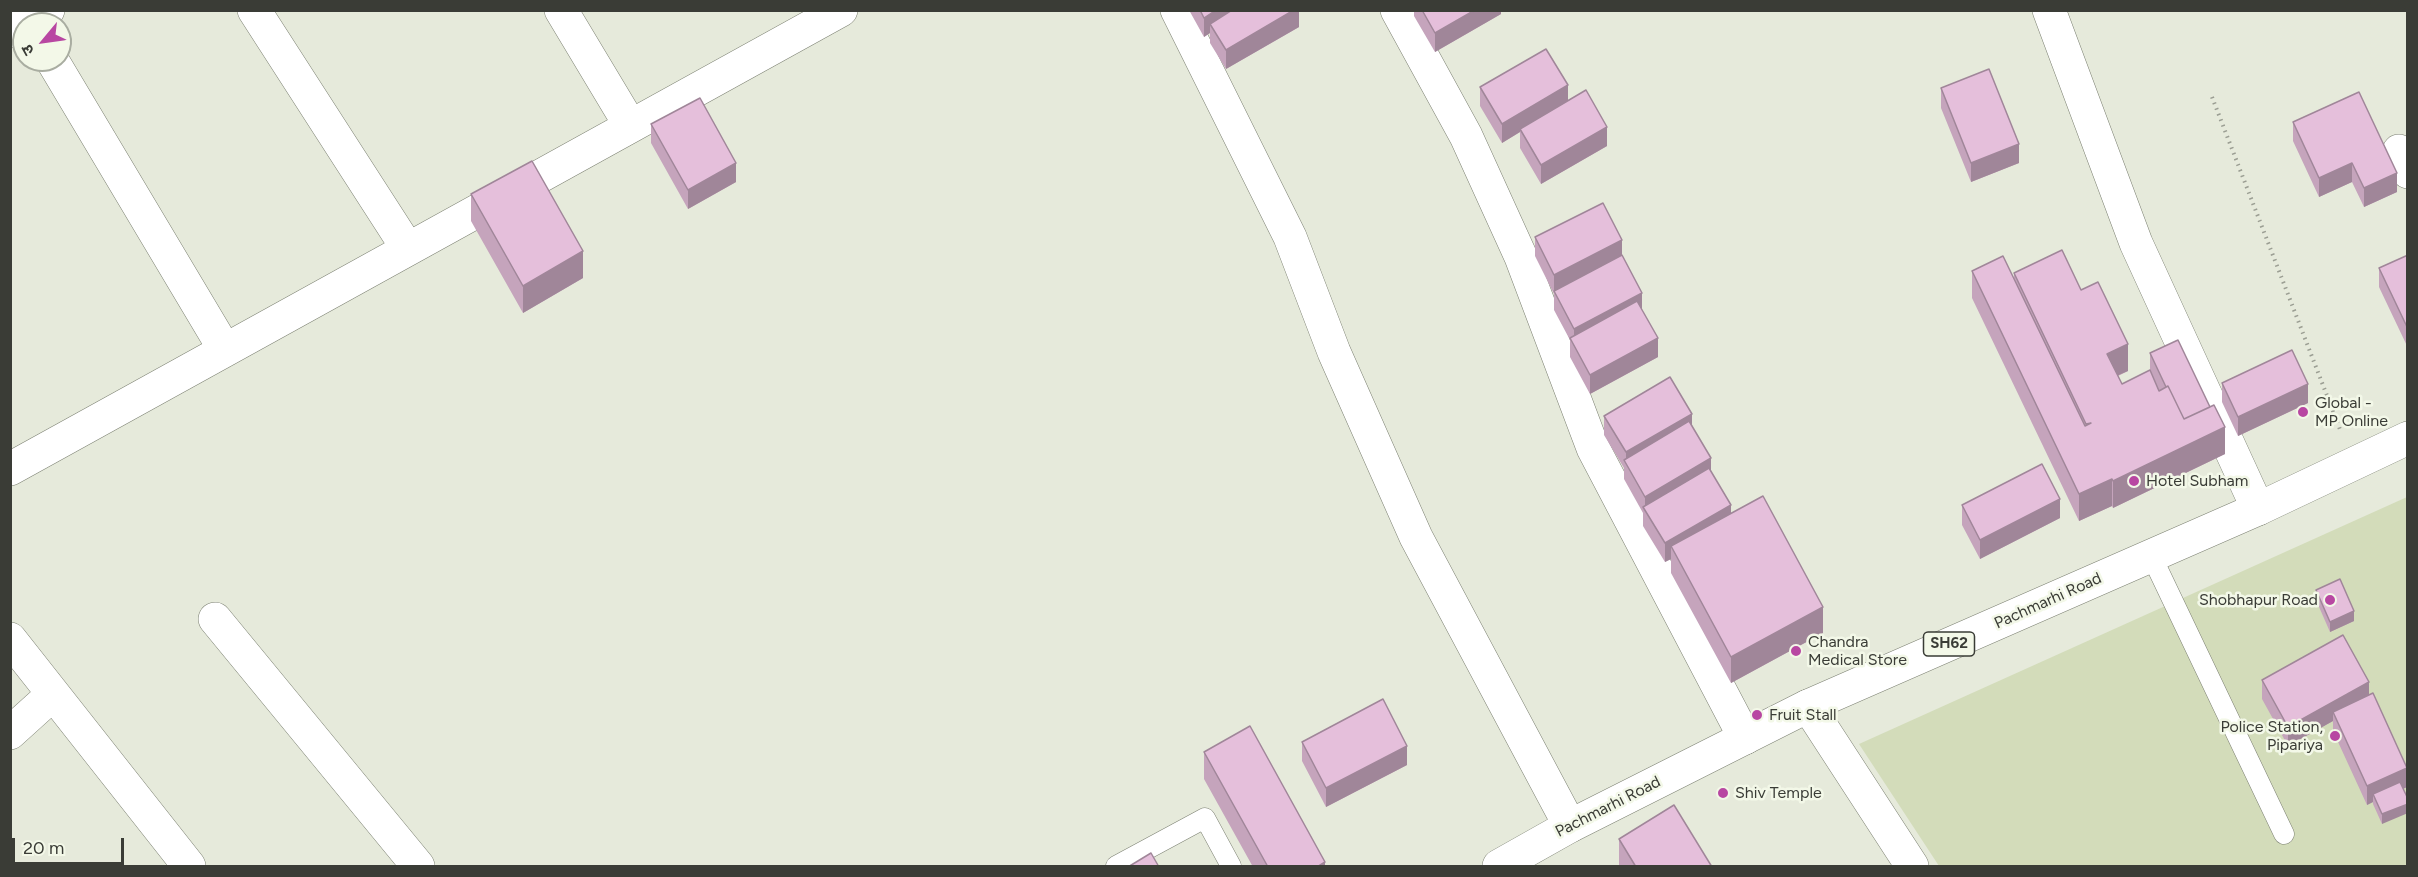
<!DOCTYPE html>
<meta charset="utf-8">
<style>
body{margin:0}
#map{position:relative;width:2418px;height:877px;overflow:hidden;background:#e6eadb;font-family:Figtree,"Noto Sans Devanagari",sans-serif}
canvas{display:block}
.frame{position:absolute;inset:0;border:12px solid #3a3c36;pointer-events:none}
.north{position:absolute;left:12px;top:12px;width:60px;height:60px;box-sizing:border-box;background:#f3f8e8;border:2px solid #a9ada1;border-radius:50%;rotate:241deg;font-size:16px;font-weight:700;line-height:24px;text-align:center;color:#3a3c36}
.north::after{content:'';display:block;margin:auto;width:21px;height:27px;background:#b847a2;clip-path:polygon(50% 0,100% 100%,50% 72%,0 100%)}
.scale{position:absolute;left:12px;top:838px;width:112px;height:27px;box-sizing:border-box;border:3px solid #3a3c36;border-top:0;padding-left:8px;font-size:18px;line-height:21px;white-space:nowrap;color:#3a3c36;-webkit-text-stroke:4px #f3f8e8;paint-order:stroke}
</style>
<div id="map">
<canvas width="2418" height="877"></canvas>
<div class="frame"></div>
<div class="north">उ</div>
<div class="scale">20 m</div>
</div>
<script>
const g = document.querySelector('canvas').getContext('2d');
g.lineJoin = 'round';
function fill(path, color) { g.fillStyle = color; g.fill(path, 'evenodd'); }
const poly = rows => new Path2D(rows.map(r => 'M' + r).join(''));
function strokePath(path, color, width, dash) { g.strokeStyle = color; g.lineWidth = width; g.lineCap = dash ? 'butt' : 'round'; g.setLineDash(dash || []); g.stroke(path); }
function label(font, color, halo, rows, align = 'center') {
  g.font = font + ' Figtree,sans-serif'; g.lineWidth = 5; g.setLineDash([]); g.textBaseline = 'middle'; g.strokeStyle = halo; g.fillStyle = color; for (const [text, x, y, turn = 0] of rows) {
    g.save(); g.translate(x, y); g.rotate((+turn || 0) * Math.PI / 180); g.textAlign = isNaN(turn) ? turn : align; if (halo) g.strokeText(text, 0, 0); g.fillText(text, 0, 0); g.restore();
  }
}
const green = poly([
 [2407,497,2407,866,1939,866,1859,744]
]);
const path = poly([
 [2212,97,2341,432]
]);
const lane = poly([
 [2151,555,2284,834],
 [1116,866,1205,818,1231,866]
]);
const street = poly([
 [254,10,408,249],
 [561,10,630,125],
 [1177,10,1290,237,1334,352,1416,537,1570,826],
 [1397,10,1466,136,1521,257,1593,448,1745,738],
 [2049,10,2136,243,2258,509],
 [10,31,48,10],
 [52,60,225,350],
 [2399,151,2408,172],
 [10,469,841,10],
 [215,619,418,866],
 [10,639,189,866],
 [1808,706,1912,866],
 [10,733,52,695]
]);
const primary = poly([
 [1499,866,1570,826,1808,706,2258,509,2408,438]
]);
const wall = poly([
 [1189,10,1299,10,1299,27,1226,69,1210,43,1210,33,1204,37],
 [1414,10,1501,10,1501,14,1435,52,1414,16],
 [1480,87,1568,101,1607,146,1541,184,1520,148,1520,132,1502,143,1480,106],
 [1941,88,2019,163,1971,182,1941,108],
 [2293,122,2397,192,2364,207,2352,182,2319,197,2293,141],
 [651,124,736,182,688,209,651,143],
 [471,194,583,278,523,313,471,221],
 [1535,237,1622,255,1658,357,1590,394,1570,357,1570,340,1554,310,1554,294,1535,256],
 [2408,255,2408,348,2379,287,2379,268],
 [1972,271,2014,278,2014,273,2081,290,2128,371,2118,376,2122,384,2150,371,2150,353,2225,454,2113,508,2112,506,2079,521,1972,298],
 [2222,383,2308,403,2238,436,2222,402],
 [1604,416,1692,425,1711,471,1731,514,1823,633,1731,683,1671,573,1671,559,1665,562,1643,526,1643,513,1624,479,1624,468,1604,435],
 [1962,505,2060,518,1980,559,1962,525],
 [2316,590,2354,621,2330,632,2316,600],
 [2262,680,2369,695,2407,787,2403,789,2382,824,2373,804,2373,802,2367,805,2333,731,2333,721,2288,746,2262,699],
 [1302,742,1407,765,1326,807,1302,761],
 [1204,752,1325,867,1253,867,1204,779],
 [1619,839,1712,867,1619,867]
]);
const shadedWall = poly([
 [1216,10,1248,10,1210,24,1210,33,1204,37,1204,18],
 [1294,10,1299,10,1299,27,1226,69,1226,50],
 [1475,10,1501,10,1501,14,1435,52,1435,33],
 [1568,85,1568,104,1520,129,1520,132,1502,143,1502,124],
 [1607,127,1607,146,1541,184,1541,165],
 [2019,144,2019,163,1971,182,1971,163],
 [736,163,736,182,688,209,688,190],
 [2352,163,2352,182,2319,197,2319,178],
 [2397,173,2397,192,2364,207,2364,188],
 [1622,240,1622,260,1554,291,1554,294,1554,275],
 [583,251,583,278,523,313,523,286],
 [1642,293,1642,312,1574,345,1574,329],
 [1658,338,1658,357,1590,394,1590,375],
 [2128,344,2128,371,2107,380,2107,354],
 [2308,384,2308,403,2238,436,2238,417],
 [1692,414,1692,433,1626,464,1626,452],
 [2225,427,2225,454,2113,508,2113,481],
 [1711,458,1711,477,1645,509,1645,497],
 [2112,479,2112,506,2079,521,2079,494],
 [2060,499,2060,518,1980,559,1980,540],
 [1731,505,1731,524,1671,546,1671,559,1665,562,1665,543],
 [1823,607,1823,633,1731,683,1731,657],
 [2354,611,2354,621,2330,632,2330,622],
 [2369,682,2369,701,2333,712,2333,721,2288,746,2288,727],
 [1407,746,1407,765,1326,807,1326,788],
 [2407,768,2407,787,2376,801,2373,794,2373,802,2367,805,2367,786],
 [2408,804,2408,813,2382,824,2382,814],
 [1325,862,1325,867,1317,867]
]);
const building = poly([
 [1200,10,1216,10,1204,18,1200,10],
 [1232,10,1294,10,1226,50,1210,24,1232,10],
 [1422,10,1475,10,1435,33,1422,10],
 [1546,49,1568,85,1502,124,1480,87,1546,49],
 [1989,69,2019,144,1971,163,1941,88,1989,69],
 [1586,90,1607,127,1541,165,1520,129,1586,90],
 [2359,92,2397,173,2364,188,2352,163,2319,178,2293,122,2359,92],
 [700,98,736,163,688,190,651,124,700,98],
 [532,161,583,251,523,286,471,194,532,161],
 [1603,203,1622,240,1554,275,1535,237,1603,203],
 [2062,250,2081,290,2098,282,2128,344,2107,354,2122,384,2150,370,2159,391,2168,386,2184,419,2214,405,2225,427,2113,481,2112,479,2079,494,1972,271,2003,256,2085,426,2091,423,2086,424,2014,273,2062,250],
 [1622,255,1642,293,1574,329,1554,291,1622,255],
 [2408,255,2408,329,2379,268,2408,255],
 [1637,301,1658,338,1590,375,1570,338,1637,301],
 [2178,340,2210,407,2184,419,2168,386,2166,387,2150,353,2178,340],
 [2292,350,2308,384,2238,417,2222,383,2292,350],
 [1670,377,1692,414,1626,452,1604,416,1670,377],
 [1689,421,1711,458,1645,497,1624,460,1689,421],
 [2042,464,2060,499,1980,540,1962,505,2042,464],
 [1709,468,1731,505,1665,543,1643,507,1709,468],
 [1763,496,1823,607,1731,657,1671,546,1763,496],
 [2340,579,2354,611,2330,622,2316,590,2340,579],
 [2343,635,2369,682,2288,727,2262,680,2343,635],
 [2373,693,2407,768,2367,786,2333,712,2373,693],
 [1383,699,1407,746,1326,788,1302,742,1383,699],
 [1250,726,1325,862,1317,867,1268,867,1204,752,1250,726],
 [2400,782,2408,799,2408,804,2382,814,2373,794,2400,782],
 [1674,805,1712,867,1636,867,1619,839,1674,805],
 [1151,853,1159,867,1128,867,1151,853]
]);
const markers = [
 [2303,412,6,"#b847a2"],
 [2134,481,6,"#b847a2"],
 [2330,600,6,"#b847a2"],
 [1796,651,6,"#b847a2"],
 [1757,715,6,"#b847a2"],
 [2335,736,6,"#b847a2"],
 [1723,793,6,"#b847a2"]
];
const shields = [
 [1949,644,51]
];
const shieldNames = [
 ["SH62",1949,644]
];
const poiNames = [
 ["Global -",2315,403],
 ["MP Online",2315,421],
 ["Hotel Subham",2146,481],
 ["Shobhapur Road",2318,600,"right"],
 ["Chandra",1808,642],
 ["Medical Store",1808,660],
 ["Fruit Stall",1769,715],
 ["Police Station,",2323,727,"right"],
 ["Pipariya",2323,745,"right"],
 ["Shiv Temple",1735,793]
];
const streetNames = [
 ["Pachmarhi Road",2048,601,-24],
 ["Pachmarhi Road",1608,807,-27]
];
fill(green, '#d3dcba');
strokePath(lane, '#7c8072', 21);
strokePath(street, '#7c8072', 34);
strokePath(primary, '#7c8072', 34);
strokePath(path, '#9b9e93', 4, [1.5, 4.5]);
strokePath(lane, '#fff', 20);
strokePath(street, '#fff', 33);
strokePath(primary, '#fff', 33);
fill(wall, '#c5a4bc');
fill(shadedWall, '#a08699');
fill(building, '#e5bfdb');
strokePath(building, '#a08699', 1.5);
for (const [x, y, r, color] of markers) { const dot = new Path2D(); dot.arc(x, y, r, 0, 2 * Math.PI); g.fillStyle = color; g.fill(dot); strokePath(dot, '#f3f8e8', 2); }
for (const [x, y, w] of shields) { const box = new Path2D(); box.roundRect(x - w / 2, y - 12, w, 24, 4.5); g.fillStyle = '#f3f8e8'; g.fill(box); strokePath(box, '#3a3c36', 1.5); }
label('bold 15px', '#3a3c36', null, shieldNames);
label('16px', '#3a3c36', '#f3f8e8', poiNames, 'left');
label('16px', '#3a3c36', '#f3f8e8', streetNames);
</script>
